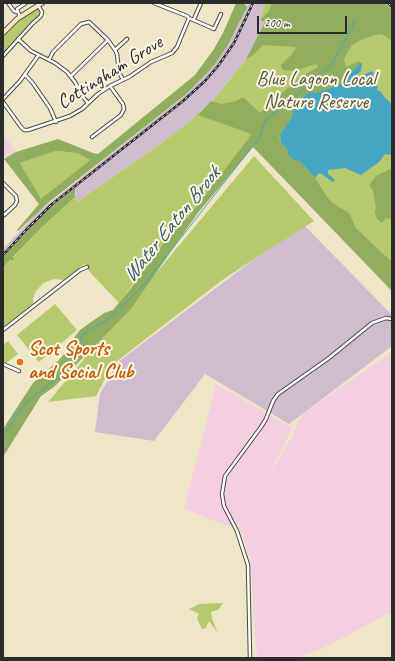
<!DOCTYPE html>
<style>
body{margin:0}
#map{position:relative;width:395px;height:661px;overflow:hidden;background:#efe6c8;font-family:Caveat,sans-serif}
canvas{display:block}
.frame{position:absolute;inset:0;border:4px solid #2b2b2b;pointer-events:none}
.scale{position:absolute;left:257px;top:16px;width:90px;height:18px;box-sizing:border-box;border:2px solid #2b2b2b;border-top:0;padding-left:5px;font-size:12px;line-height:14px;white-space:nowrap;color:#2b2b2b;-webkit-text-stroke:3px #fcf5e5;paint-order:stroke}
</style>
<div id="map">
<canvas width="395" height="661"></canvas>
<div class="frame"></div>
<div class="scale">200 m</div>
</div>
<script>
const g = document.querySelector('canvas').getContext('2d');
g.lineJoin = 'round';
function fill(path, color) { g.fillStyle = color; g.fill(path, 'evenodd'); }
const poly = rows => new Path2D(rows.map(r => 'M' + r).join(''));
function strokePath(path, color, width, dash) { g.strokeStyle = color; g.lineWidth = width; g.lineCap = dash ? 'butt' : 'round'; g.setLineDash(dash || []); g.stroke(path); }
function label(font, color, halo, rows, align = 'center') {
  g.font = font + ' Caveat,sans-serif'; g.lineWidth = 4; g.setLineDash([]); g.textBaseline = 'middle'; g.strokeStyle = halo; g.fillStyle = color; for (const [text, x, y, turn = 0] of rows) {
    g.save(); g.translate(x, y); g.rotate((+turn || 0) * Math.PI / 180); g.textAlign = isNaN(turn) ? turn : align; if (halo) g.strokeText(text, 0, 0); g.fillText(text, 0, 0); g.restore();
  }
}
const built = poly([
 [3,133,16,152,3,159],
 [392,352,392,612,323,648,297,658,257,658,250,557,239,527,241,524,226,525,184,509,216,384,292,428,264,485,293,435,302,414]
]);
const industrial = poly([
 [248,3,265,3,260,20,265,21,246,59,216,97,194,118,156,147,77,202,75,188,34,222,3,257,3,249,38,212,185,95,205,75,229,43,240,22],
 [302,223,392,315,392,346,289,424,205,374,154,441,95,432,100,394,118,362]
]);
const green = poly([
 [265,3,385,3,392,10,392,291,249,138,188,217,177,224,119,303,87,269,85,264,64,280,54,279,43,283,36,291,33,298,33,304,3,327,3,268,40,229,75,197,76,194,77,202,156,147,194,118,198,112,200,113,216,97,246,59,265,22,260,20],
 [36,8,40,10,41,14,39,15,29,24,3,54,3,36,17,20],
 [56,151,77,153,90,160,41,200,20,163],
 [254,156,314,221,260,255,221,281,112,365,96,396,48,402],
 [55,304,77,330,39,362,17,335],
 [8,341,18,354,5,364,3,361,3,345],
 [223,603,218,610,211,612,212,619,218,633,209,621,206,628,202,629,197,619,199,614,189,609,199,604]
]);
const forest = poly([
 [236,3,244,3,247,7,229,43,215,64,205,75,185,95,49,202,18,231,17,230,39,204,4,159,16,152,58,139,93,153,98,154,195,75,214,49,223,33],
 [56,151,77,153,90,160,41,199,20,163],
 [272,3,385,3,392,10,392,41,382,34,374,35,361,40,352,45,348,51,344,60,346,67,359,61,361,63,360,64,348,75,345,80,336,86,316,93,306,94,300,100,294,108,292,117,279,138,281,143,287,149,288,154,300,161,315,178,327,197,334,204,349,213,356,228,384,255,392,261,392,291,253,147,197,214,130,310,54,387,41,396,3,457,3,429,33,383,60,359,72,344,73,339,80,330,104,313,113,310,131,288,177,224,188,217,251,135,246,132,198,115,211,101,221,104,232,102,236,101,243,97,260,113,299,78,318,67,316,64,295,71,283,70,281,67,281,65,292,54,296,48,295,47,263,45,252,56,246,59,265,22,260,20,269,11],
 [392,168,392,219,386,218,382,223,377,219,375,213,376,208,373,190,370,187,370,184,376,176],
 [75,188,75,197,40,229,13,257,14,260,10,260,3,268,3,257,14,244,44,213]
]);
const water = poly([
 [361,63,362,63,361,71,357,74,357,78,372,71,373,72,373,75,378,87,377,90,380,91,385,98,390,102,392,108,392,153,390,155,385,154,379,162,361,175,345,168,328,170,328,174,335,180,333,182,320,173,317,175,315,178,300,161,294,160,288,154,287,149,281,143,280,135,292,117,294,108,306,94,311,92,316,93,336,86,345,80,348,75]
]);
const stream = poly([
 [3,436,26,403,59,377,69,365,69,355,78,348,82,335,107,320,144,285,259,138,265,121,331,66,353,25,354,20]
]);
const street = poly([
 [8,3,14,11,17,12],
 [20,17,17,9,26,3],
 [189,18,214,29,221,14],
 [194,19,201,3],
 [18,39,31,51,55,63,67,72,75,82,83,97,88,103],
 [115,50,127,39],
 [3,56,33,23,41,16,42,12,38,5],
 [49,60,53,52,81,24,89,22,108,40,115,50,117,54,119,72,123,80],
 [25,75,32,82,50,108,56,122],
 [71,76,108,40],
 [3,99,20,81,38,56],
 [3,102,21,127,24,130,28,130,70,116,82,109,98,94,110,86,129,77,151,62,172,53,177,47,189,18,187,16,154,3],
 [92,137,121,115,124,109,123,104,110,86],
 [3,183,16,196,17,201,15,205,4,215],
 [3,330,80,270,87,267],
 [3,364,19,371],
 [250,658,248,565,237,531,224,506,222,494,225,476,261,427,266,419,273,401,278,394,329,358,372,323,386,318,392,319]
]);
const secondary = poly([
 [3,33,17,19,42,3]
]);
const rail = poly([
 [388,3,392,7],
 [3,255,27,229,51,205,183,101,205,81,218,66,234,43,253,3]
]);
const markers = [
 [20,362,4,"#e8710a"]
];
const streetNames = [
 ["Cottingham Grove",110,73,-32]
];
const parkNames = [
 ["Blue Lagoon Local",316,80],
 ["Nature Reserve",316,103]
];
const foodNames = [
 ["Scot Sports",28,350],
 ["and Social Club",28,373]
];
const waterNames = [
 ["Water Eaton Brook",172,225,-51]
];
fill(built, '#f3cfe0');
fill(industrial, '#cfbdcf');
fill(green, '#b6c96d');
fill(forest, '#90ad60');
fill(water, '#45a6c4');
strokePath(stream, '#45a6c4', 1);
strokePath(street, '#484743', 4.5);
strokePath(secondary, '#484743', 6);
strokePath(street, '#fff', 2.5);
strokePath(secondary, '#fbe6c4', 4);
strokePath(rail, '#2b2b2b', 2.5);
strokePath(rail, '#fcf5e5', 1, [3]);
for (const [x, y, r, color] of markers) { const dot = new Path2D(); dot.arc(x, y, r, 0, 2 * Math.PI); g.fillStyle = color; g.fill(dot); strokePath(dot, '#fcf5e5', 1.5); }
label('20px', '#2b2b2b', '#fcf5e5', streetNames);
label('20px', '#555a3f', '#fcf5e5', parkNames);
label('bold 20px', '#c56008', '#fcf5e5', foodNames, 'left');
label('italic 21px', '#355c68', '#fcf5e5', waterNames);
</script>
